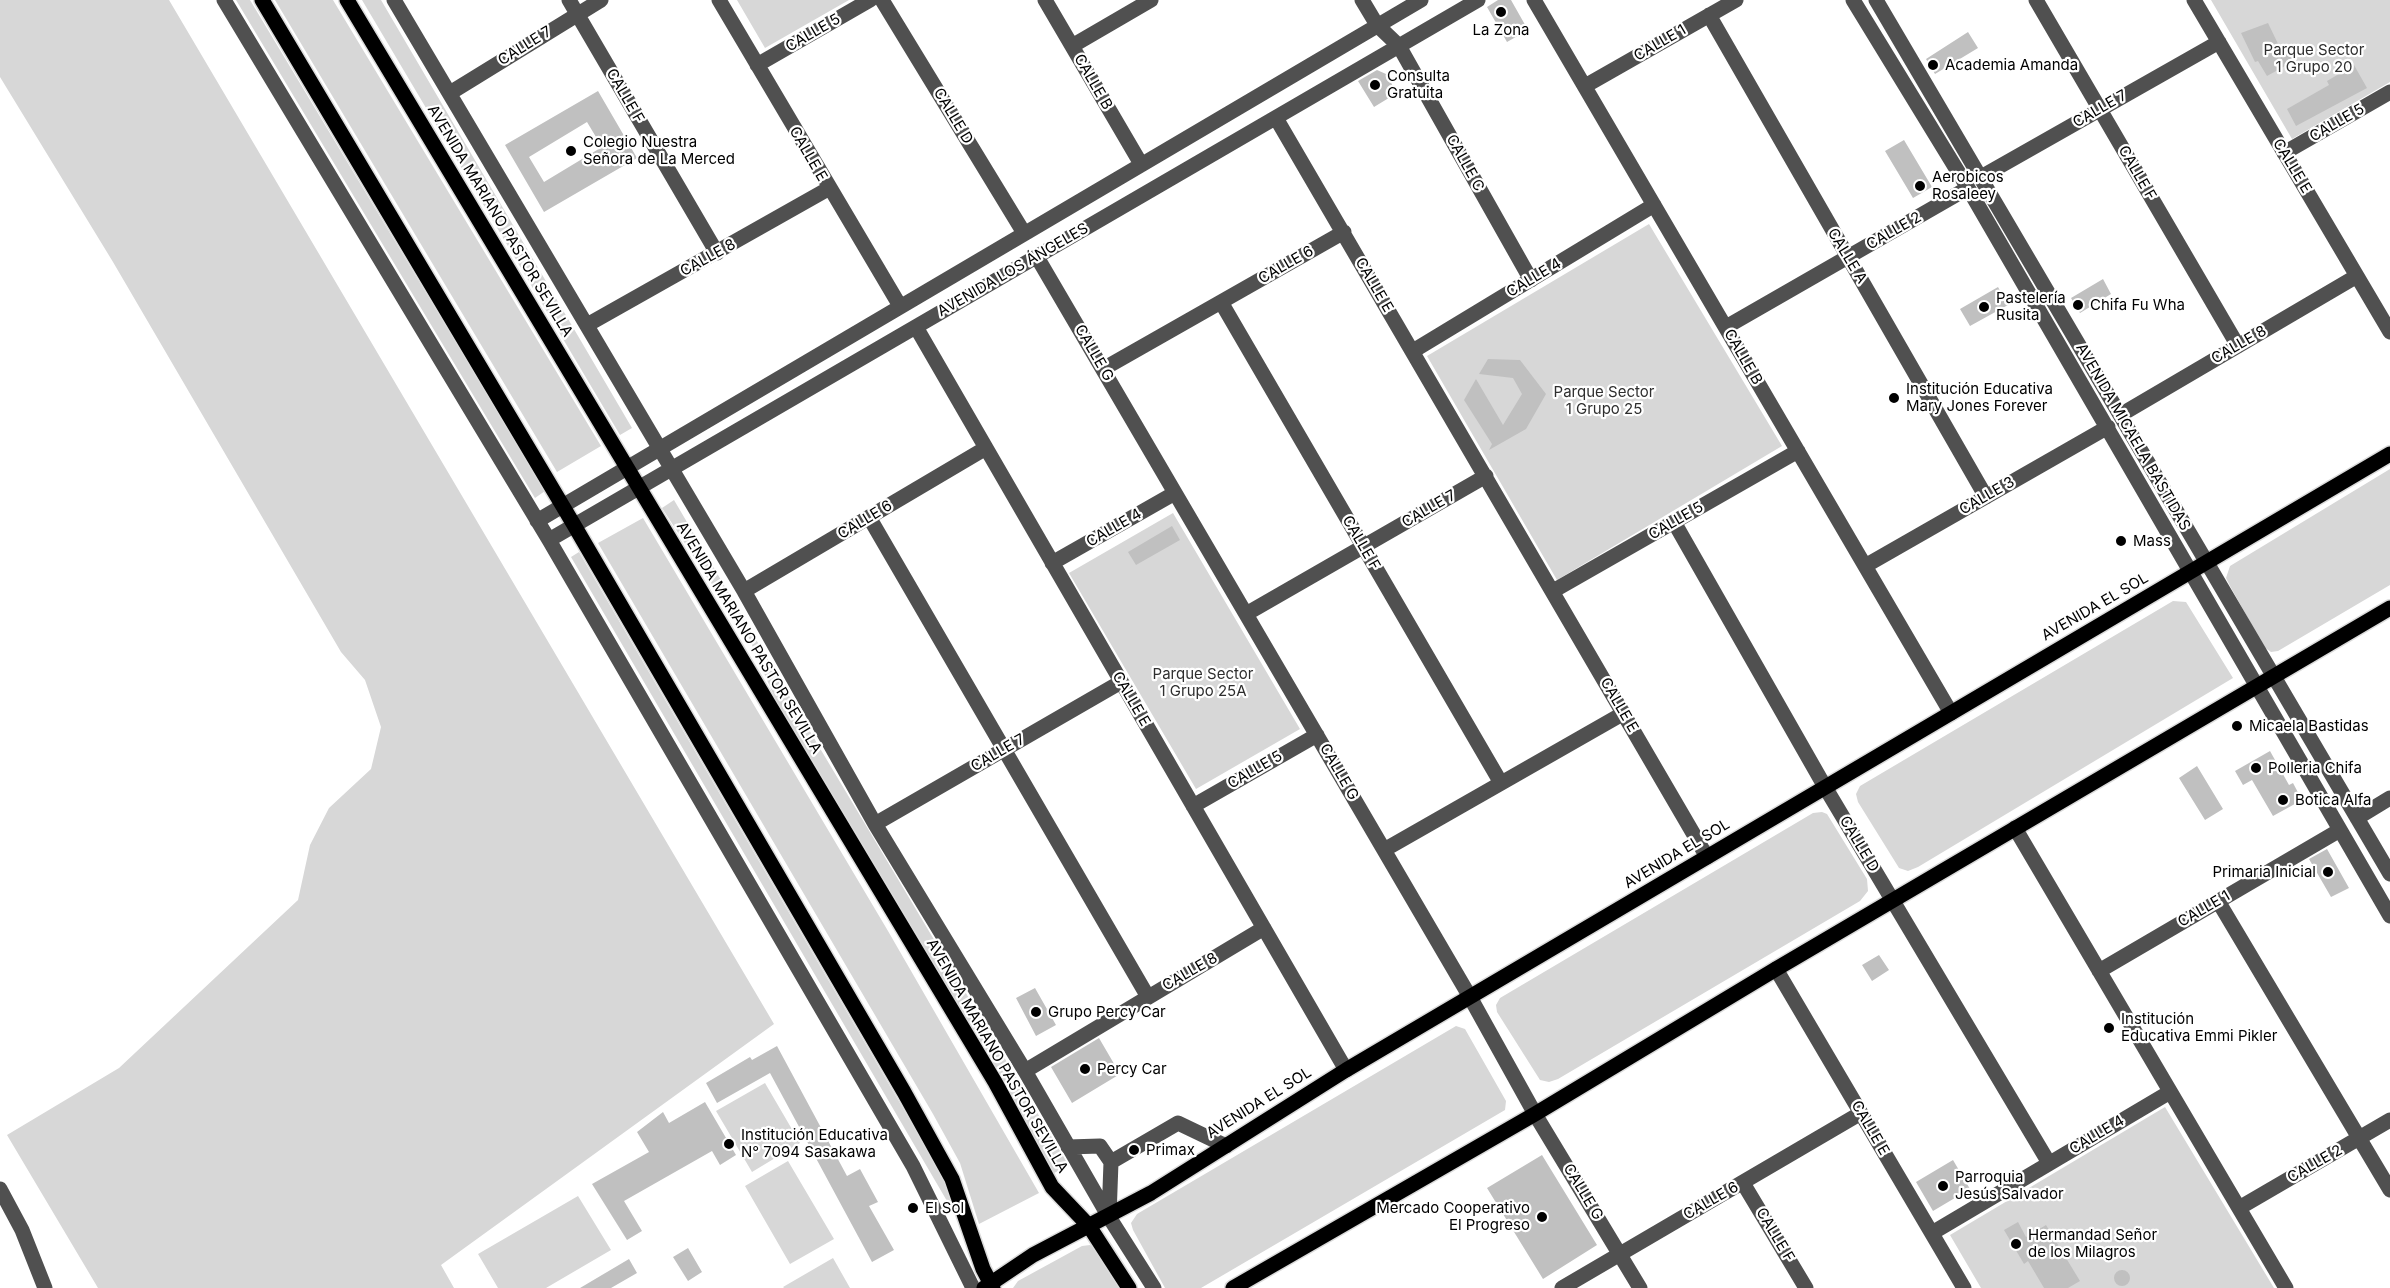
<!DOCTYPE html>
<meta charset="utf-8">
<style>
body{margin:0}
canvas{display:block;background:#fff}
</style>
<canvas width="2390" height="1288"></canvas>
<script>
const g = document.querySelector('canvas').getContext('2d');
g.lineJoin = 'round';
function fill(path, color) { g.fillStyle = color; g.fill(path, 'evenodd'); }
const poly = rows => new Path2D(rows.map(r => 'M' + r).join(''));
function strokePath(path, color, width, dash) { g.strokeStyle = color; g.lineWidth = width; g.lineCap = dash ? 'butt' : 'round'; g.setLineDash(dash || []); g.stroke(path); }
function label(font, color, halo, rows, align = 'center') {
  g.font = font + ' Inter,sans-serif'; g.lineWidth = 4.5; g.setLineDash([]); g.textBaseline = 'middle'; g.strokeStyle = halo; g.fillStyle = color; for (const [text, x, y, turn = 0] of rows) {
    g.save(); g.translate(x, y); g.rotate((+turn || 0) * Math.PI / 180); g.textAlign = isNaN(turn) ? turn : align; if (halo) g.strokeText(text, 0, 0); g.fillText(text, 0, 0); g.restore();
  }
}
const green = poly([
 [0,0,169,0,774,1024,441,1265,454,1288,98,1288,7,1135,119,1068,298,900,310,845,329,808,371,769,381,727,365,680,341,652,113,262,0,77],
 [236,0,250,0,545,491,535,498],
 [275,0,333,0,601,446,557,472],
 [362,0,381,0,632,428,620,435],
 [737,0,849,0,765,48],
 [2211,0,2390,0,2390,82,2292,139],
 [1649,224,1782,446,1557,580,1427,356],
 [2390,469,2390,585,2278,651,2271,652,2264,647,2230,586,2226,578,2230,566],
 [674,500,818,745,1069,1166,1054,1173,777,703,742,622,708,579,662,508],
 [1173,513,1300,729,1196,789,1069,573],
 [643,518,888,931,1039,1193,979,1224,960,1163,933,1114,598,543],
 [579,552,950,1189,961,1225,571,557],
 [2173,601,2186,602,2233,678,1918,867,1908,871,1899,868,1858,802,1856,794,1860,786],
 [1822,812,1827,814,1867,879,1868,891,1860,901,1558,1079,1549,1082,1540,1080,1497,1012,1496,1005,1500,998,1813,813],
 [1456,1026,1465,1029,1506,1101,1505,1110,1201,1288,1165,1288,1133,1230,1131,1223,1137,1214],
 [765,1083,800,1143,752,1172,716,1111],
 [2165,1107,2274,1288,1981,1288,1950,1235],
 [788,1161,834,1239,790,1264,745,1186],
 [578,1196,611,1250,546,1288,498,1288,478,1254],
 [1090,1245,1095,1247,1120,1288,1013,1288,1018,1281,1082,1246],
 [833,1258,850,1288,784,1288,783,1287]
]);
const building = poly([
 [1498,0,1511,0,1528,30,1507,42,1487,7],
 [2268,23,2281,50,2288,46,2296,60,2267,76,2258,61,2255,62,2241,33],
 [1968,32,1978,48,1935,74,1926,59],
 [2354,65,2367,88,2296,126,2287,109,2329,85,2327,81],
 [1377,70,1386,74,1397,93,1374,107,1358,81],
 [598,91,637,158,544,212,505,145],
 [587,122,602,147,544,182,529,157],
 [1904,140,1932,187,1913,198,1885,151],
 [2103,279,2111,294,2080,313,2071,298],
 [1998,287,2008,305,1970,326,1960,309],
 [1488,359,1520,360,1546,394,1526,429,1489,450,1492,444,1464,400,1476,379,1503,425,1522,394,1513,378,1479,374],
 [1172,526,1180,540,1136,565,1128,552],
 [2270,751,2289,785,2293,783,2302,800,2273,816,2252,780,2243,785,2235,771],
 [2197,766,2223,809,2205,820,2179,778],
 [2327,849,2349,888,2331,897,2309,859],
 [1879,955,1889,970,1872,981,1862,965],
 [1035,988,1056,1025,1036,1036,1016,998],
 [1099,1038,1120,1074,1072,1103,1051,1067],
 [777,1046,847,1176,860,1169,878,1202,869,1206,894,1250,872,1262,770,1073,717,1103,706,1083,750,1057,752,1060],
 [705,1102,736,1155,720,1165,712,1151,624,1201,642,1231,627,1240,592,1184,649,1152,637,1132,663,1112,669,1123],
 [1542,1155,1597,1245,1543,1279,1487,1188],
 [1953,1160,1970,1189,1933,1211,1916,1182],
 [2018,1222,2026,1237,2046,1225,2080,1281,2068,1288,2044,1288,2028,1261,2024,1264,2004,1230],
 [688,1248,702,1272,688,1281,673,1257],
 [629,1259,637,1273,611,1288,580,1288],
 '2114 1278a8 8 0 1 1 16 0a8 8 0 1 1-16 0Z'
]);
const minor = poly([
 [224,0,549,540,913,1166,973,1288],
 [394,0,744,591,875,824,1025,1071,1109,1217,1154,1288],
 [569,0,717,253],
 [719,0,900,306],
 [882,0,1024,233],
 [1045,0,1141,164],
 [1362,0,1377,25,1399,46,1531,280],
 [1534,0,1951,713],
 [1853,0,1968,188,2390,916],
 [1876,0,2390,874],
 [2036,0,2238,346],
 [2194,0,2390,332],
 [1709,15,1986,497],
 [1072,46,1151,0],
 [757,65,870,0],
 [1585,86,1736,0],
 [450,93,601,0],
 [1276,118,1707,857],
 [2284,153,2390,92],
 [1981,177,2219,42],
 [1037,257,1470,997,1535,1114,1640,1288],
 [1221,302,1501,783],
 [587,325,828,189],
 [916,327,1346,1070],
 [1726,327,1968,188],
 [1413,351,1654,205],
 [1103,369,1344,232],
 [2122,414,2357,276],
 [869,517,1148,997],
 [537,521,1421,0],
 [1674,522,1825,787,2049,1163],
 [549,540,1478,0],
 [1052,563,1175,493],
 [1865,566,2108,427],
 [744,591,986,448],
 [1553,591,1798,451],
 [1246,614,1486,476],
 [1193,806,1317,735],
 [2357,818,2390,798],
 [875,824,1121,682],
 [2015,828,2286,1288],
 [1384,850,1624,713],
 [2218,901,2390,1190],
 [1776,969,1964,1288],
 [2099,971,2340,830],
 [1025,1071,1264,928],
 [1068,1147,1100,1146,1111,1162],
 [1743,1183,1806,1288],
 [0,1189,22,1230,45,1288],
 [2239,1208,2390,1120],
 [1109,1217,1111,1162,1178,1123,1226,1146],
 [1932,1233,2170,1092],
 [1562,1288,1861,1113]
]);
const major = poly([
 [262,0,574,525,904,1092,952,1179,983,1269,993,1288],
 [347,0,995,1082,1052,1187,1089,1226,1129,1288],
 [984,1288,1033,1255,1151,1193,1346,1070,2390,454],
 [1233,1288,1535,1114,1776,969,2390,608]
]);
const markers = [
 [1501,12,6,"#000"],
 [1933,65,6,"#000"],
 [1375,85,6,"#000"],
 [571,151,6,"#000"],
 [1920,186,6,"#000"],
 [2078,305,6,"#000"],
 [1984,307,6,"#000"],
 [1894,398,6,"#000"],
 [2121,541,6,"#000"],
 [2237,726,6,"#000"],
 [2256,768,6,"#000"],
 [2283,800,6,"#000"],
 [2328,872,6,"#000"],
 [1036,1012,6,"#000"],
 [2109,1028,6,"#000"],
 [1085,1069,6,"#000"],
 [729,1144,6,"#000"],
 [1134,1150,6,"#000"],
 [1943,1186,6,"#000"],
 [913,1208,6,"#000"],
 [1542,1217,6,"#000"],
 [2016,1244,6,"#000"]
];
const poiNames = [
 ["La Zona",1501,30,"center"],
 ["Academia Amanda",1945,65],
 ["Consulta",1387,76],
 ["Gratuita",1387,93],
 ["Colegio Nuestra",583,142],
 ["Señora de La Merced",583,159],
 ["Aerobicos",1932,177],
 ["Rosaleey",1932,194],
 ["Pastelería",1996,298],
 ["Rusita",1996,315],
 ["Chifa Fu Wha",2090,305],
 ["Institución Educativa",1906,389],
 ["Mary Jones Forever",1906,406],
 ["Mass",2133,541],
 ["Micaela Bastidas",2249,726],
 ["Polleria Chifa",2268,768],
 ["Botica Alfa",2295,800],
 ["Primaria Inicial",2316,872,"right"],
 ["Grupo Percy Car",1048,1012],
 ["Institución",2121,1019],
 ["Educativa Emmi Pikler",2121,1036],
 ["Percy Car",1097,1069],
 ["Institución Educativa",741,1135],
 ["N° 7094 Sasakawa",741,1152],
 ["Primax",1146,1150],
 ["Parroquia",1955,1177],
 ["Jesús Salvador",1955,1194],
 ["El Sol",925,1208],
 ["Mercado Cooperativo",1530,1208,"right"],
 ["El Progreso",1530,1225,"right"],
 ["Hermandad Señor",2028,1235],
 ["de los Milagros",2028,1252]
];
const streetNames = [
 ["CALLE 5",813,33,-30],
 ["CALLE 1",1660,43,-30],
 ["CALLE 7",525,46,-32],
 ["CALLE B",1093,82,60],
 ["CALLE F",625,96,60],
 ["CALLE 7",2100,109,-30],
 ["CALLE D",953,116,59],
 ["CALLE 5",2337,123,-30],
 ["CALLE E",808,154,60],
 ["CALLE C",1465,163,61],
 ["CALLE E",2292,166,59],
 ["CALLE F",2137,173,60],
 ["AVENIDA MARIANO PASTOR SEVILLA",500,221,59],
 ["CALLE 2",1894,231,-30],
 ["CALLE A",1847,256,59],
 ["CALLE 8",708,258,-29],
 ["CALLE 6",1286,265,-30],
 ["AVENIDA LOS ÁNGELES",1013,270,-30],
 ["CALLE 4",1534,278,-31],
 ["CALLE E",1374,285,60],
 ["CALLE 8",2239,345,-30],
 ["CALLE G",1094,353,60],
 ["CALLE B",1743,357,60],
 ["AVENIDA MICAELA BASTIDAS",2133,437,60],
 ["CALLE 3",1987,496,-30],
 ["CALLE 7",1429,509,-30],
 ["CALLE 6",865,520,-31],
 ["CALLE 5",1676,521,-30],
 ["CALLE 4",1114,528,-30],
 ["CALLE F",1361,543,60],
 ["AVENIDA EL SOL",2095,607,-30],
 ["AVENIDA MARIANO PASTOR SEVILLA",749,638,59],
 ["CALLE E",1131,699,60],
 ["CALLE E",1619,705,60],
 ["CALLE 7",998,753,-30],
 ["CALLE 5",1255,770,-30],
 ["CALLE G",1339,772,60],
 ["CALLE D",1859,844,59],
 ["AVENIDA EL SOL",1677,854,-31],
 ["CALLE 1",2204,909,-30],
 ["CALLE 8",1190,972,-30],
 ["AVENIDA MARIANO PASTOR SEVILLA",997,1056,60],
 ["AVENIDA EL SOL",1259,1103,-32],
 ["CALLE E",1870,1128,60],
 ["CALLE 4",2097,1135,-31],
 ["CALLE 2",2315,1164,-30],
 ["CALLE G",1583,1192,59],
 ["CALLE 6",1711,1201,-30],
 ["CALLE F",1775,1235,59]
];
const parkNames = [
 ["Parque Sector",2314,50],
 ["1 Grupo 20",2314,67],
 ["Parque Sector",1604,392],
 ["1 Grupo 25",1604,409],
 ["Parque Sector",1203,674],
 ["1 Grupo 25A",1203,691]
];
fill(green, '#d7d7d7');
fill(building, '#c0c0c0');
strokePath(major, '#dbdbdb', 18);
strokePath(minor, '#505050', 15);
strokePath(major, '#000', 15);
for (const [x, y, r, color] of markers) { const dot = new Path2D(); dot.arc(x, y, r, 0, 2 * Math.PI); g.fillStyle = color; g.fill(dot); strokePath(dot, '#fff', 2); }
label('15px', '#000', '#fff', poiNames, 'left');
label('15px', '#000', '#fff', streetNames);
label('15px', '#2e2e2e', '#fff', parkNames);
</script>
